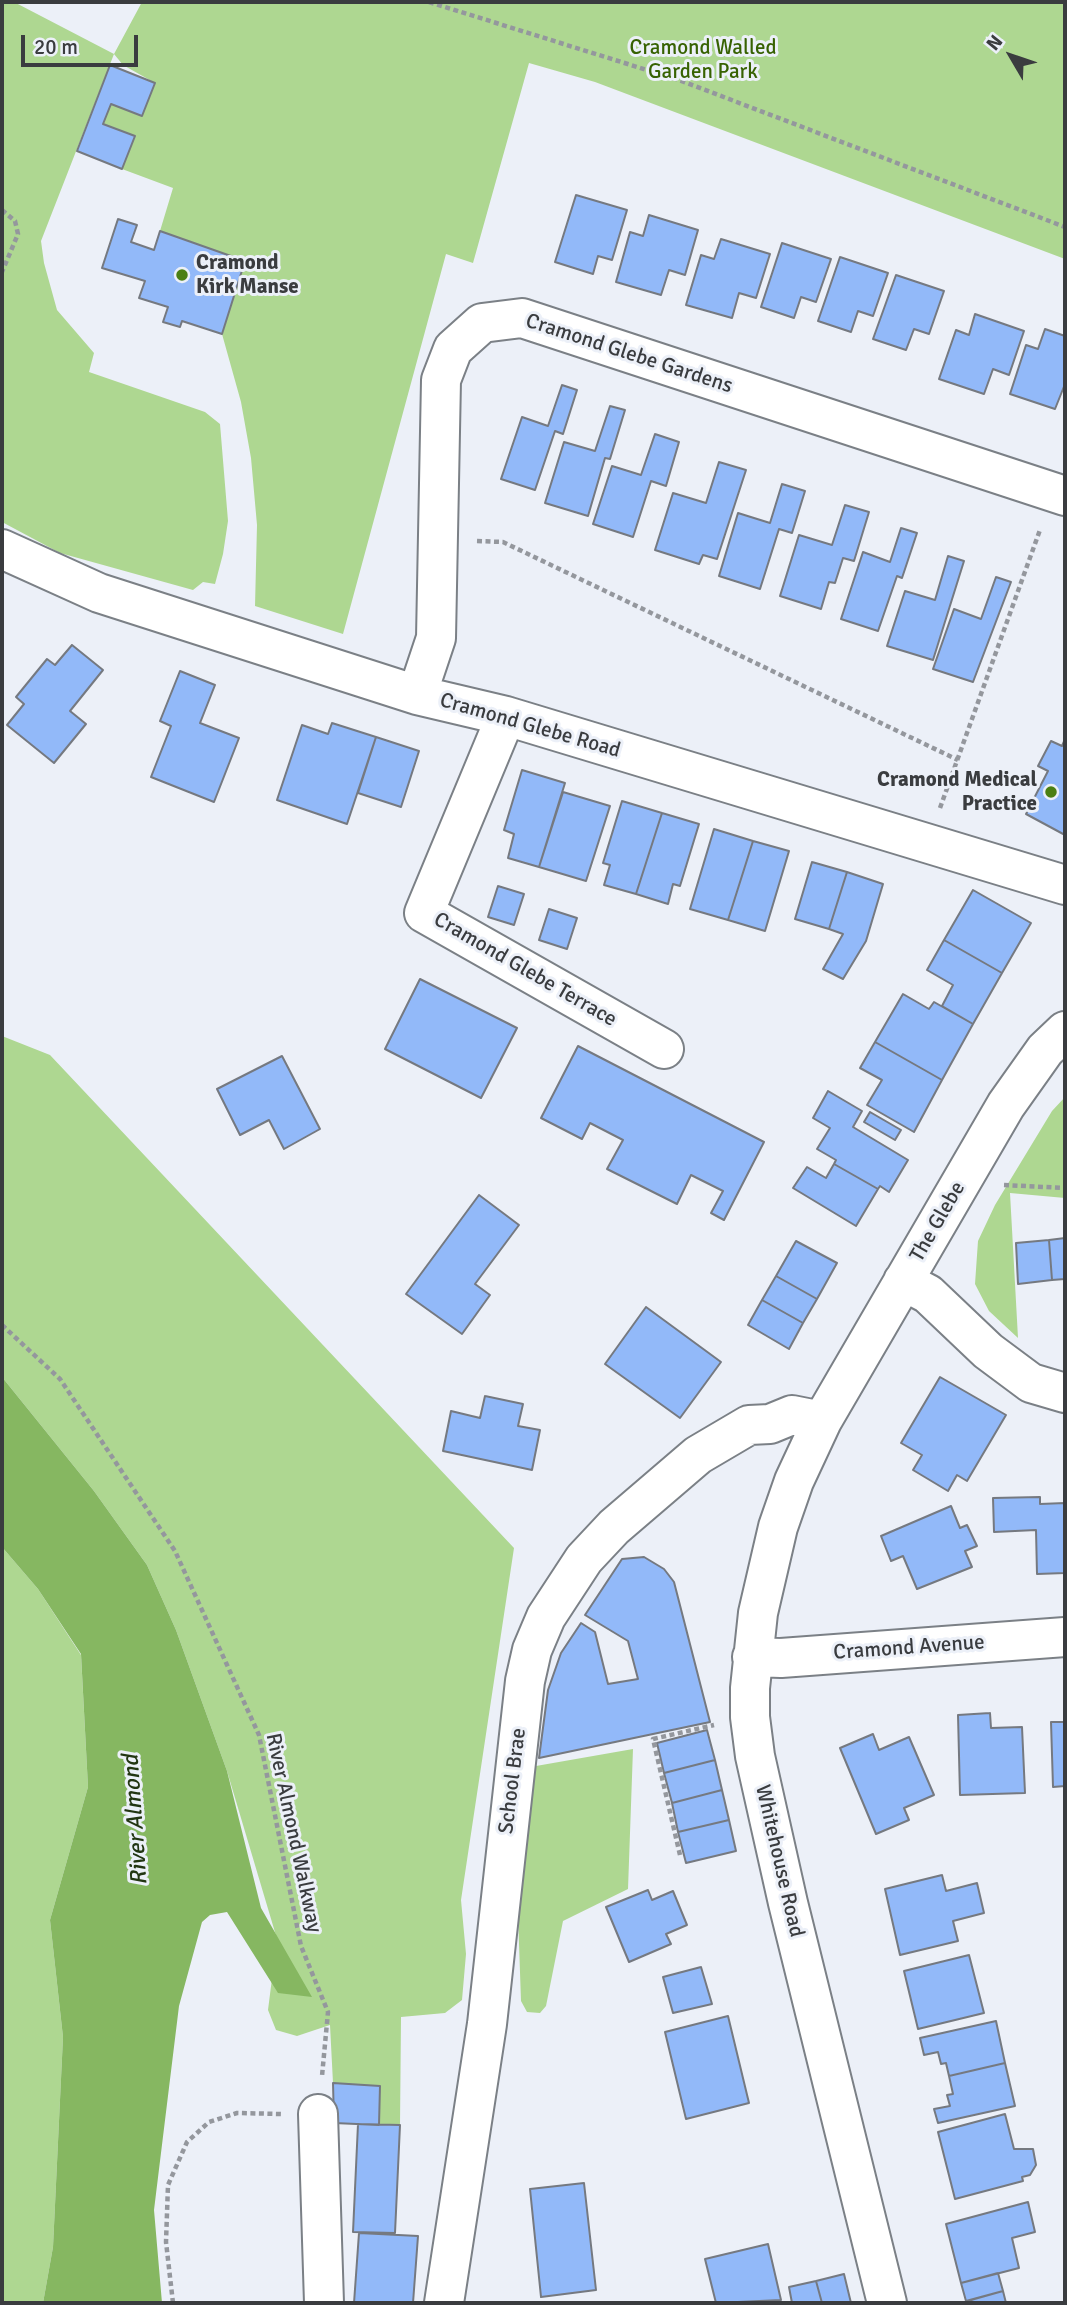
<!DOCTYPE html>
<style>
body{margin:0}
#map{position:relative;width:1067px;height:2305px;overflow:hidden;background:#ecf0f8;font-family:Signika,sans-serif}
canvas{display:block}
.frame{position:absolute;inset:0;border:4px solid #3a3c3f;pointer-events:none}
.north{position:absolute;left:976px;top:21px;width:70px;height:70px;-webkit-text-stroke:5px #ecf0f8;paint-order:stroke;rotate:309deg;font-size:19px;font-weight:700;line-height:28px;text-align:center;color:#3a3c3f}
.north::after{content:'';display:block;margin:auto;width:24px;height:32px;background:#3a3c3f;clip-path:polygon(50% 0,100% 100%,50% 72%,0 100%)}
.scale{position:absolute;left:21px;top:35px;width:117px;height:32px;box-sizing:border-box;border:4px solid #3a3c3f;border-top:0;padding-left:9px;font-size:21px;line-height:24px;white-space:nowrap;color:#3a3c3f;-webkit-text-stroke:5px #ecf0f8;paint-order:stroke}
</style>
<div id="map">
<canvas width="1067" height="2305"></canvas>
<div class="frame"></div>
<div class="north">N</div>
<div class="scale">20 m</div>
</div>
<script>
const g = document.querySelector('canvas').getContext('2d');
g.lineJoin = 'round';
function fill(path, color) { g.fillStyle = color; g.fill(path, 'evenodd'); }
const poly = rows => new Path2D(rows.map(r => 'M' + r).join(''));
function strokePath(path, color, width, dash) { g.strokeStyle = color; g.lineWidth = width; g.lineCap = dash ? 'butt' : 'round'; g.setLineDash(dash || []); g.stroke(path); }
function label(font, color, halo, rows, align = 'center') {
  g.font = font + ' Signika,sans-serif'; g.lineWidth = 6; g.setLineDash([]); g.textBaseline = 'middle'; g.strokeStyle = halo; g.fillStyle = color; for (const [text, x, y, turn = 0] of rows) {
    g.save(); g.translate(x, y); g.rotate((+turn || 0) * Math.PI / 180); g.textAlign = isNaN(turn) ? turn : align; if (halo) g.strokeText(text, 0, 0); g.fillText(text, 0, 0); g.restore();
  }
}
const green = poly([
 [2,2,14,2,114,54,142,2,1065,2,1065,259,595,82,529,63,473,263,446,254,343,634,255,606,257,525,251,458,241,402,222,334,245,261,160,231,173,188,122,169,135,136,103,124,111,104,155,83,123,65,114,54,41,241,44,263,57,310,94,353,89,372,205,412,220,424,228,521,223,554,215,584,203,582,193,590,60,553,2,522],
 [2,1036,50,1055,514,1548,461,1900,466,1954,462,2000,445,2013,401,2017,400,2125,379,2125,380,2087,333,2083,330,2025,297,2036,276,2030,268,2010,277,1939,227,1771,176,1630,147,1565,94,1491,2,1377],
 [1065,1097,1065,1198,1010,1193,1018,1338,989,1311,975,1284,978,1241,995,1205,1052,1111],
 [2,1547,38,1589,81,1655,88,1787,50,1920,63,2037,53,2247,43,2303,2,2303],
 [633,1749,628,1889,563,1921,546,2006,540,2013,527,2012,521,2001,515,1828,536,1766]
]);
const water = poly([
 [2,1377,94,1491,147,1565,176,1630,227,1771,261,1908,312,1997,278,1993,227,1912,210,1915,202,1922,179,2006,154,2210,162,2303,43,2303,53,2247,63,2037,50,1920,88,1787,81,1654,38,1589,2,1547]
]);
const building = poly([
 [110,65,155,83,142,116,111,104,103,124,135,136,122,169,77,151,110,65],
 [576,195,627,210,612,260,598,256,593,274,555,262,576,195],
 [649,215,698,230,685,275,669,270,661,295,616,282,630,232,643,236,649,215],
 [118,219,137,225,131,242,154,250,160,231,245,261,222,334,182,321,180,327,163,322,168,307,139,298,145,281,102,268,118,219],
 [721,239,770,254,756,298,739,293,732,318,686,305,701,255,714,259,721,239],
 [782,243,831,259,816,302,801,297,794,318,761,307,782,243],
 [840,257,888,273,873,316,858,311,851,332,818,321,840,257],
 [896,275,944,291,929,334,914,329,906,350,873,339,896,275],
 [975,314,1024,331,1009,375,993,369,984,394,939,379,956,330,969,335,975,314],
 [1045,329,1065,336,1065,384,1055,409,1010,394,1026,345,1038,349,1045,329],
 [562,385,577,390,563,434,555,431,535,490,501,479,522,417,548,426,562,385],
 [610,406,625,410,610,459,605,458,588,516,545,503,564,442,595,451,610,406],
 [655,434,679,442,666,486,651,481,633,537,593,524,612,466,641,475,655,434],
 [719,462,746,470,717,559,703,555,699,564,655,550,673,493,706,503,719,462],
 [782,484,805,491,792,533,779,529,760,589,719,576,738,513,770,523,782,484],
 [845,505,869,512,854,561,843,558,835,583,829,582,821,609,780,596,799,535,832,545,845,505],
 [901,528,917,533,902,578,897,576,878,631,841,619,863,552,890,562,901,528],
 [948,556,964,561,933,660,887,646,905,591,935,600,948,556],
 [996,577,1011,582,973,682,933,669,954,609,981,619,996,577],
 [72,645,103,670,70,711,86,724,54,763,7,725,24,704,16,697,47,659,55,665,72,645],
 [180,671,215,685,200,723,239,738,214,802,151,777,171,726,160,721,180,671],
 [332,723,376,737,347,824,277,800,302,725,328,734,332,723],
 [376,737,419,751,401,807,358,793,376,737],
 [1065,739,1065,835,1026,814,1048,771,1038,766,1051,741,1062,746,1065,739],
 [522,770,565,783,539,867,508,858,514,834,504,830,522,770],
 [563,792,610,806,586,881,539,867,563,792],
 [622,801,662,813,636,894,604,885,610,865,603,863,622,801],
 [662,813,699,824,680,886,673,884,668,904,636,894,662,813],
 [714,829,753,841,728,920,690,909,714,829],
 [753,841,789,851,765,931,728,920,753,841],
 [812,862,847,872,829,929,795,919,812,862],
 [847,872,883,884,866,941,843,979,823,969,843,934,829,929,847,872],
 [498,886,524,894,514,925,488,917,498,886],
 [973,890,1031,923,1002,973,944,940,973,890],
 [549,909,577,918,567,949,539,940,549,909],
 [944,940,1002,973,973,1024,942,1006,953,985,927,970,944,940],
 [420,979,517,1028,481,1098,385,1049,420,979],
 [903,994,929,1009,934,1002,973,1024,942,1080,875,1042,903,994],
 [875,1042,942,1080,914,1132,867,1105,882,1080,860,1068,875,1042],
 [578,1046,764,1142,724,1220,711,1213,723,1191,691,1175,677,1204,607,1169,623,1140,590,1123,582,1139,541,1118,578,1046],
 [282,1056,320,1129,284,1149,269,1120,240,1135,217,1089,282,1056],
 [828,1091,862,1111,853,1127,908,1160,889,1192,880,1186,878,1189,834,1164,836,1160,817,1149,830,1128,813,1118,828,1091],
 [870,1112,901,1130,895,1140,864,1122,870,1112],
 [834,1164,878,1189,856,1226,793,1188,807,1167,826,1178,834,1164],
 [479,1195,519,1225,475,1284,490,1295,462,1334,406,1294,479,1195],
 [1065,1238,1065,1279,1052,1280,1049,1240,1065,1238],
 [1049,1240,1052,1280,1018,1284,1016,1243,1049,1240],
 [796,1241,837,1263,817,1299,776,1276,796,1241],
 [776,1276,817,1299,803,1323,762,1300,776,1276],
 [762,1300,803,1323,789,1349,748,1325,762,1300],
 [646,1307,721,1362,680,1418,605,1364,646,1307],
 [940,1377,1006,1415,967,1481,957,1475,948,1491,913,1470,922,1455,901,1443,940,1377],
 [485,1396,523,1404,518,1426,540,1430,532,1470,443,1451,451,1411,480,1418,485,1396],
 [1040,1497,1040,1504,1065,1503,1065,1573,1037,1574,1036,1530,994,1532,993,1498,1040,1497],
 [951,1506,960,1528,967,1525,977,1546,965,1551,972,1567,917,1589,903,1556,891,1561,881,1536,951,1506],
 [644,1557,664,1569,674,1582,710,1722,539,1758,548,1690,561,1653,581,1623,595,1632,608,1684,638,1679,628,1641,585,1615,622,1559,644,1557],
 [990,1713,991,1728,1022,1727,1025,1793,960,1795,958,1715,990,1713],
 [1051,1722,1065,1722,1065,1786,1053,1787,1051,1722],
 [707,1730,715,1760,664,1773,657,1743,707,1730],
 [873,1734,879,1750,909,1737,934,1795,904,1808,909,1820,876,1834,840,1748,873,1734],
 [715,1760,722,1790,672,1803,664,1773,715,1760],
 [722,1790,729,1820,678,1832,672,1803,722,1790],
 [729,1820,736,1851,686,1863,678,1832,729,1820],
 [942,1875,946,1891,977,1883,984,1913,953,1921,958,1941,900,1955,885,1889,942,1875],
 [648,1890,652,1900,673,1891,687,1925,666,1934,671,1944,629,1962,606,1907,648,1890],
 [969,1955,984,2013,918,2029,904,1971,969,1955],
 [701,1967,712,2004,673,2013,663,1977,701,1967],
 [728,2016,749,2103,686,2119,665,2032,728,2016],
 [996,2021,1005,2063,949,2076,946,2063,941,2064,938,2052,924,2055,920,2038,996,2021],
 [1005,2063,1015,2106,938,2123,934,2109,950,2106,947,2095,953,2094,949,2076,1005,2063],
 [333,2083,380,2086,379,2125,334,2123,333,2083],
 [1005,2114,1014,2149,1033,2149,1036,2165,1030,2175,1022,2177,1023,2181,955,2199,938,2132,1005,2114],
 [358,2124,400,2125,395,2233,353,2232,358,2124],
 [584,2183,596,2290,541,2297,530,2189,584,2183],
 [1028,2202,1035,2232,1012,2238,1019,2268,961,2283,946,2224,1028,2202],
 [359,2233,418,2236,413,2303,354,2303,359,2233],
 [768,2244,781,2300,716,2303,705,2259,768,2244],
 [998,2273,1003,2291,966,2301,961,2283,998,2273],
 [844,2274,851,2303,822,2303,816,2281,844,2274],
 [816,2281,822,2303,792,2303,789,2287,816,2281],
 [1003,2291,1006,2303,972,2303,971,2300,1003,2291]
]);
const path = poly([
 [429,2,679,80,1065,227],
 [2,210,15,221,18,234,2,272],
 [477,541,503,542,958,760],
 [940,808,1040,530],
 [1004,1185,1065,1188],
 [2,1325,60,1379,175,1551,259,1735,301,1946,328,2012,322,2076],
 [680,1855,653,1739,714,1725],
 [173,2303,166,2242,168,2185,187,2142,209,2122,237,2113,281,2114]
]);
const minor = poly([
 [2,549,99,593,417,695,506,716,1065,885],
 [417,695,436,638,441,380,453,349,482,323,522,318,1065,496],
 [506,716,424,913,664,1049],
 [903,1281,928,1294,988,1351,1031,1383,1065,1393],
 [752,1657,781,1658,1065,1637],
 [318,2114,324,2303],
 [444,2303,487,2024,525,1681,532,1650,546,1617,584,1559,614,1527,698,1455,749,1425,770,1424,792,1415,822,1421],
 [887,2303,788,1903,755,1756,750,1717,750,1688,758,1613,778,1527,794,1481,822,1421,1006,1105,1045,1050,1065,1031]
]);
const markers = [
 [182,275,7,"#4b7f13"],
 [1051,792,7,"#4b7f13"]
];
const parkNames = [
 ["Cramond Walled",703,48],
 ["Garden Park",703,72]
];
const poiNames = [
 ["Cramond",196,263],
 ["Kirk Manse",196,287],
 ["Cramond Medical",1037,780,"right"],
 ["Practice",1037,804,"right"]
];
const streetNames = [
 ["Cramond Glebe Gardens",629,354,18],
 ["Cramond Glebe Road",530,726,16],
 ["Cramond Glebe Terrace",525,970,30],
 ["The Glebe",938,1222,-60],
 ["Cramond Avenue",909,1648,-4],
 ["School Brae",513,1781,-83],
 ["River Almond Walkway",293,1833,78],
 ["Whitehouse Road",779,1861,77]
];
const waterNames = [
 ["River Almond",136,1820,-94]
];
fill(green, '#aed791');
fill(water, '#86b761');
fill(building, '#92b9f9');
strokePath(building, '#757980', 2);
strokePath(minor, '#7b8086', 42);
strokePath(path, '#94979d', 4.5, [5, 3.5]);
strokePath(minor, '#fff', 38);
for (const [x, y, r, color] of markers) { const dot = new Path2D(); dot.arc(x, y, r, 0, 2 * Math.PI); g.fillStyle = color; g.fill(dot); strokePath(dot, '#ecf0f8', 2.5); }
label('21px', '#376202', '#ecf0f8', parkNames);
label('bold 21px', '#3a3c3f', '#ecf0f8', poiNames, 'left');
label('21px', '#3a3c3f', '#ecf0f8', streetNames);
label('italic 23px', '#223612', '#ecf0f8', waterNames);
</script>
